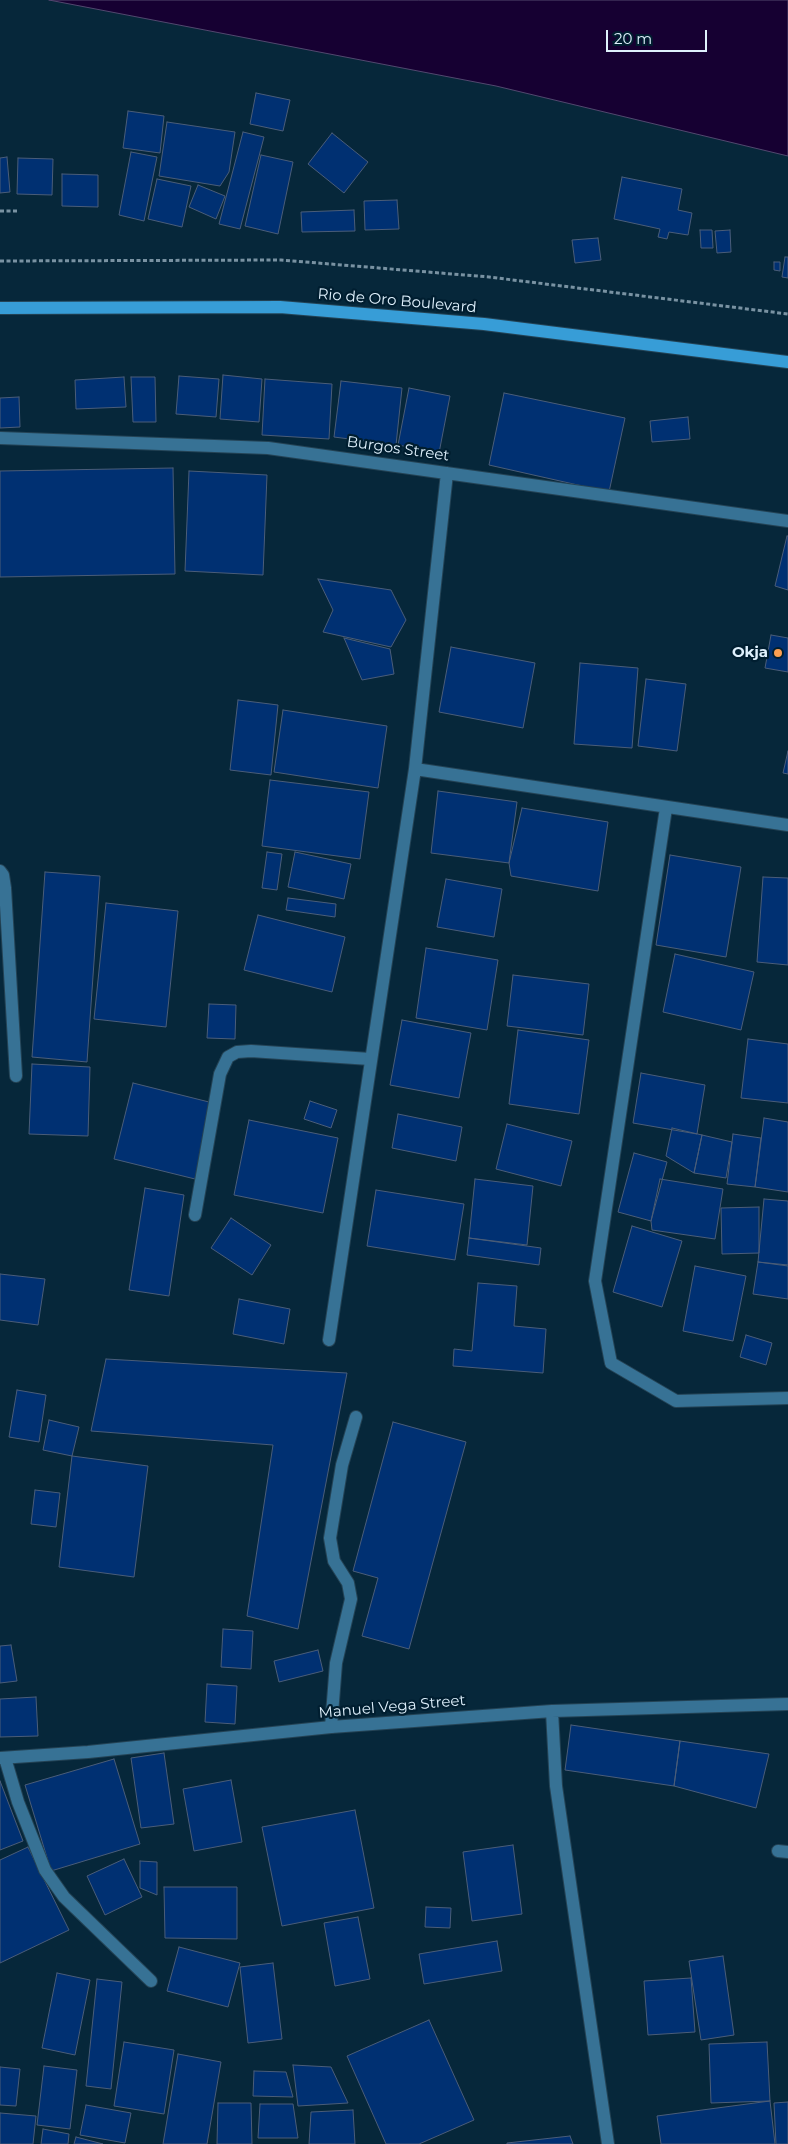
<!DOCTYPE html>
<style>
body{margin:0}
#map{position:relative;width:788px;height:2144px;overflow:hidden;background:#06273a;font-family:Montserrat,sans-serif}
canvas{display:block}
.scale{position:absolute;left:606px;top:30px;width:101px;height:22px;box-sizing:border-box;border:2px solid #dff1fd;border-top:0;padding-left:6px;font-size:15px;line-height:18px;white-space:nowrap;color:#dff1fd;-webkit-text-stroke:4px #001e30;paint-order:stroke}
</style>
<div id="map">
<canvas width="788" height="2144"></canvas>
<div class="scale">20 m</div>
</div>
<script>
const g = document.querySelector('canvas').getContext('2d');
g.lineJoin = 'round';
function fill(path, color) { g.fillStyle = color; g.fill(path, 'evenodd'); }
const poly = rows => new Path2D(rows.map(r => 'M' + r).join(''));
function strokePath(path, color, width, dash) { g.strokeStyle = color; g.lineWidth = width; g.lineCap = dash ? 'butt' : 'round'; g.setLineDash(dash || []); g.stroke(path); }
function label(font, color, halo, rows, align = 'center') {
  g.font = font + ' Montserrat,sans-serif'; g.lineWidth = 4.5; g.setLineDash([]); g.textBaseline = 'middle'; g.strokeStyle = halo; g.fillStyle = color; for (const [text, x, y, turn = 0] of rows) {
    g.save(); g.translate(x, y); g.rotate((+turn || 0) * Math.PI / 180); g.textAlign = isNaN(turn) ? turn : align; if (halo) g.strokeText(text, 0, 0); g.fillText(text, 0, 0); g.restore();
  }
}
const water = poly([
 [49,0,788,0,788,156,496,86,49,0]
]);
const building = poly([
 [256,93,290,100,283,131,250,124,256,93],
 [128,111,164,116,160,153,123,148,128,111],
 [167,122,235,132,229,172,220,186,159,176,167,122],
 [243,132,264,137,240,229,219,224,243,132],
 [332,133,368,162,344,193,308,164,332,133],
 [131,152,157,157,144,221,119,215,131,152],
 [261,155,293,162,278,234,245,226,261,155],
 [7,157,10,192,0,193,0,158,7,157],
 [18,158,53,159,52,195,17,194,18,158],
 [62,174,98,175,98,207,62,206,62,174],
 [622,177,682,189,678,210,692,213,688,235,669,232,667,239,658,237,660,229,614,219,622,177],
 [157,179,191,186,182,227,148,219,157,179],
 [198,185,225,196,216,219,189,207,198,185],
 [397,200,399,229,365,230,364,201,397,200],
 [354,210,355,231,302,232,301,212,354,210],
 [700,230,712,230,713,248,701,248,700,230],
 [730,230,731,252,717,253,715,231,730,230],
 [598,238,601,260,575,263,572,240,598,238],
 [785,257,788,257,788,278,782,277,785,257],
 [774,262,780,262,780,271,774,270,774,262],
 [223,375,262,379,259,422,220,419,223,375],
 [179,376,219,379,216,417,176,414,179,376],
 [124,377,126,407,76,409,75,380,124,377],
 [131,377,155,377,156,422,133,422,131,377],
 [265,379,332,384,329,439,262,435,265,379],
 [341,381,402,388,396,445,334,437,341,381],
 [409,388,450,396,439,453,398,445,409,388],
 [504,393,625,418,609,492,489,465,504,393],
 [19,397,20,427,0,428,0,398,19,397],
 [688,417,690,439,652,442,650,421,688,417],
 [173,468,175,574,0,577,0,471,173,468],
 [189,471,267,475,263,575,185,571,189,471],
 [787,536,788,536,788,590,775,586,787,536],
 [318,579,391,590,406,620,391,647,323,632,333,610,318,579],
 [771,635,788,638,788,672,765,668,771,635],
 [344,638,390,649,394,674,362,680,344,638],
 [451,647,535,663,523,728,439,712,451,647],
 [580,663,638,668,632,748,574,744,580,663],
 [646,679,686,684,677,751,638,746,646,679],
 [238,700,278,705,271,775,230,770,238,700],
 [283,710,387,726,378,788,274,772,283,710],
 [788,751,788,774,783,773,788,751],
 [270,780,369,792,360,859,262,846,270,780],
 [438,791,517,802,509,863,431,853,438,791],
 [522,808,608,822,598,891,511,876,509,863,522,808],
 [267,852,282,854,277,890,262,888,267,852],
 [295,852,351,864,344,899,288,887,295,852],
 [670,855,741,867,726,957,656,945,670,855],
 [45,872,100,876,87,1062,32,1057,45,872],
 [763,877,788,878,788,965,757,962,763,877],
 [446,879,502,889,494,937,437,927,446,879],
 [288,898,336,904,335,917,286,910,288,898],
 [106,903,178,911,166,1027,94,1019,106,903],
 [258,915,345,937,332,992,244,970,258,915],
 [426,948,498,960,487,1030,416,1018,426,948],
 [675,954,754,972,741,1030,663,1012,675,954],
 [513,975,589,984,583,1035,507,1026,513,975],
 [209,1004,236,1005,235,1039,207,1038,209,1004],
 [402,1020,471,1033,459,1098,390,1085,402,1020],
 [518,1030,589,1040,579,1114,509,1104,518,1030],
 [748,1039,788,1044,788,1103,741,1098,748,1039],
 [32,1064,90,1067,88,1136,29,1134,32,1064],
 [641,1073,705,1085,697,1134,633,1123,641,1073],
 [133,1083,213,1103,195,1179,114,1159,133,1083],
 [310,1101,337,1110,331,1128,304,1119,310,1101],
 [398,1114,462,1127,456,1161,392,1148,398,1114],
 [764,1118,788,1122,788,1192,755,1187,764,1118],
 [249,1120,338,1138,323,1213,234,1195,249,1120],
 [507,1124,572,1141,561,1186,496,1169,507,1124],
 [672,1128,702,1135,694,1173,666,1156,672,1128],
 [733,1134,761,1138,755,1187,727,1184,733,1134],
 [702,1135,732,1142,726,1178,694,1173,702,1135],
 [634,1153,667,1162,651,1221,618,1212,634,1153],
 [475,1179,533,1186,527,1245,469,1238,475,1179],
 [660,1179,723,1189,715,1239,652,1230,651,1221,660,1179],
 [145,1188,184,1195,169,1296,129,1290,145,1188],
 [376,1190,464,1204,455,1260,367,1246,376,1190],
 [764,1199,788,1201,788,1265,758,1262,764,1199],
 [759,1207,759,1253,722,1254,721,1208,759,1207],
 [231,1218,271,1245,252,1275,211,1248,231,1218],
 [632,1226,682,1241,662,1307,613,1292,632,1226],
 [469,1238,541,1248,539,1265,467,1255,469,1238],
 [758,1262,788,1266,788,1299,753,1294,758,1262],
 [695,1266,746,1276,733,1341,683,1331,695,1266],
 [0,1274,45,1279,38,1325,0,1320,0,1274],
 [478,1283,517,1286,514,1326,546,1329,543,1373,453,1366,454,1349,472,1351,478,1283],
 [239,1299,290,1309,284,1344,233,1334,239,1299],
 [746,1335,772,1343,766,1365,740,1357,746,1335],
 [106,1359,347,1373,298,1629,247,1616,273,1445,91,1431,106,1359],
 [17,1390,46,1395,39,1442,9,1437,17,1390],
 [49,1420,79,1427,72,1456,43,1450,49,1420],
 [393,1422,466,1442,409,1649,362,1636,378,1578,353,1571,393,1422],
 [72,1456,148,1466,134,1577,59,1567,72,1456],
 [35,1490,60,1493,56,1527,31,1524,35,1490],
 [223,1629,253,1631,251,1669,221,1667,223,1629],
 [11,1645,17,1681,0,1683,0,1646,11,1645],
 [318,1650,323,1671,279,1682,274,1661,318,1650],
 [207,1684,237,1686,235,1724,205,1722,207,1684],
 [36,1697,38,1736,0,1737,0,1699,36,1697],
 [571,1725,680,1741,674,1786,565,1770,571,1725],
 [680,1741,769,1754,756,1808,674,1786,680,1741],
 [164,1753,174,1824,141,1828,131,1758,164,1753],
 [114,1759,140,1844,51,1871,25,1785,114,1759],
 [231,1780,242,1842,194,1851,183,1789,231,1780],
 [0,1781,23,1841,0,1850,0,1781],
 [355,1810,374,1908,282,1926,262,1827,355,1810],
 [513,1845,522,1914,472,1921,463,1852,513,1845],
 [28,1847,69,1930,0,1963,0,1860,28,1847],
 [124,1859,142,1897,105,1915,87,1876,124,1859],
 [140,1861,157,1862,157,1895,140,1888,140,1861],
 [164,1887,237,1887,237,1939,165,1938,164,1887],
 [426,1907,451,1908,450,1928,425,1927,426,1907],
 [358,1917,370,1979,335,1986,324,1923,358,1917],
 [497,1941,502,1971,424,1984,419,1954,497,1941],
 [179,1947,240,1963,228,2007,167,1991,179,1947],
 [723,1956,734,2035,701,2040,689,1961,723,1956],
 [273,1963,282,2039,248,2043,240,1967,273,1963],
 [57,1973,90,1980,75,2055,42,2048,57,1973],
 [691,1978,695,2032,648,2035,644,1981,691,1978],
 [97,1979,122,1982,111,2089,86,2086,97,1979],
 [429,2020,474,2120,419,2144,386,2144,347,2056,429,2020],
 [124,2042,174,2050,164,2114,114,2106,124,2042],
 [767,2042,770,2101,711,2103,709,2044,767,2042],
 [178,2054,221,2062,207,2144,163,2144,178,2054],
 [293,2065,331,2067,348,2103,298,2106,293,2065],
 [44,2066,77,2070,70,2129,37,2125,44,2066],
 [0,2067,20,2069,16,2106,0,2105,0,2067],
 [254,2071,286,2072,293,2097,253,2096,254,2071],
 [770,2101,775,2144,661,2144,657,2116,770,2101],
 [788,2102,788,2144,776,2144,774,2103,788,2102],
 [218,2103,251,2103,252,2144,217,2144,218,2103],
 [260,2104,293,2104,298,2138,258,2138,260,2104],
 [86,2105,131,2113,125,2143,80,2135,86,2105],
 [353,2110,355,2144,309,2144,311,2112,353,2110],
 [0,2113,36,2116,33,2144,0,2144,0,2113],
 [43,2129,69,2134,68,2144,41,2144,43,2129],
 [570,2136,573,2144,507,2144,507,2143,570,2136],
 [76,2137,103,2144,74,2144,76,2137]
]);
const path = poly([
 [0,211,18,211],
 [0,261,281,260,489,277,788,314]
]);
const lane = poly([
 [0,871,3,875,5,888,16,1076],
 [195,1215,220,1074,228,1057,237,1052,251,1051,370,1059],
 [331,1727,336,1663,351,1599,348,1583,334,1561,330,1538,342,1465,356,1417],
 [778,1851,788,1852]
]);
const street = poly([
 [0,438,268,448,788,521],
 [415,769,788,825],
 [666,808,595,1281,611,1363,676,1401,788,1398],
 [329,1340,415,769,447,473],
 [552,1711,556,1786,608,2144],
 [0,1758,88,1752,331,1727,552,1711,788,1704],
 [5,1758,18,1802,45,1870,64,1897,151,1981]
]);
const secondary = poly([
 [0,308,280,307,484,324,788,362]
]);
const markers = [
 [778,653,5,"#fb9e51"]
];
const streetNames = [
 ["Rio de Oro Boulevard",397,301,5],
 ["Burgos Street",398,449,8],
 ["Manuel Vega Street",392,1707,-5]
];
const poiNames = [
 ["Okja",768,653]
];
fill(water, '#160032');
strokePath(water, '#52486f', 1);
fill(building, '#003072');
strokePath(building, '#4a5d79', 1);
strokePath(lane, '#244355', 14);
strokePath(street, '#244355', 14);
strokePath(secondary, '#244355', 14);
strokePath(path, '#7992a2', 3, [4, 2.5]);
strokePath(lane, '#377295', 12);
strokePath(street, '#377295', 12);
strokePath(secondary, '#379dd7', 12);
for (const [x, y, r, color] of markers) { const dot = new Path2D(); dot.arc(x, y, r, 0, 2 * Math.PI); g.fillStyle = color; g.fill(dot); strokePath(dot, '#001e30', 2); }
label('15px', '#dff1fd', '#001e30', streetNames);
label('bold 15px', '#dff1fd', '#001e30', poiNames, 'right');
</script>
